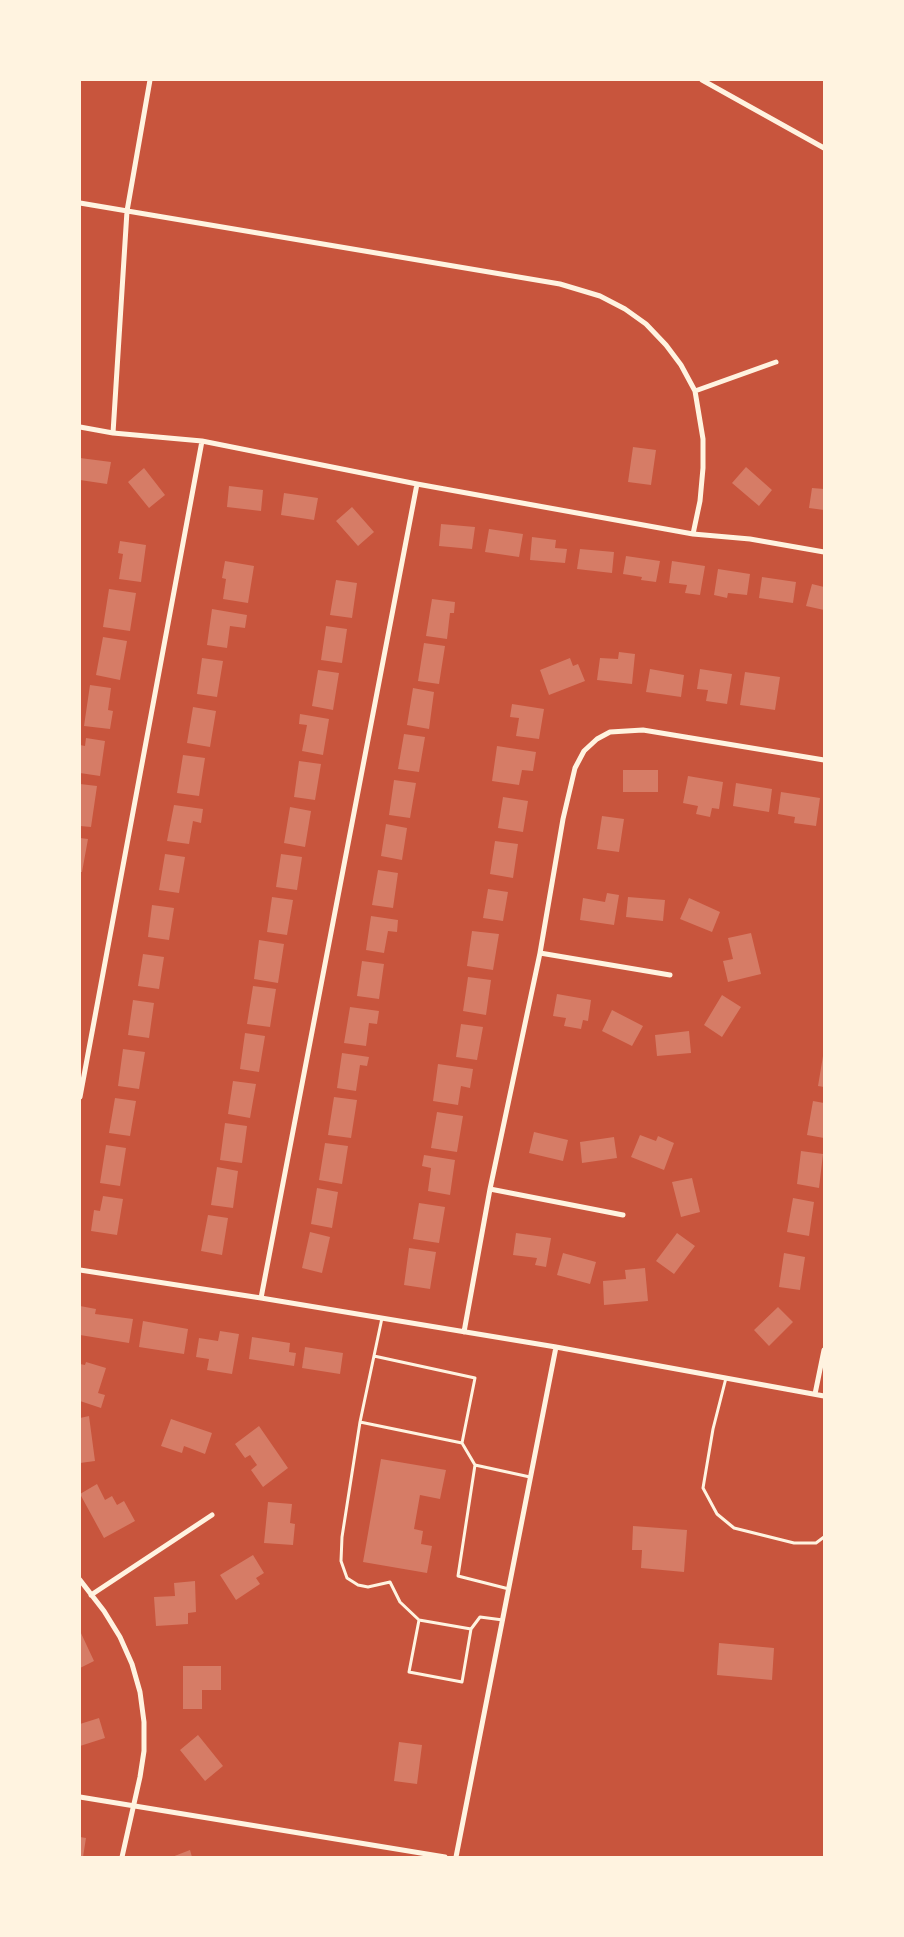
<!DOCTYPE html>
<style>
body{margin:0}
#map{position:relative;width:904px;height:1937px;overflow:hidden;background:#c8553d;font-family:"Sofia Sans Condensed",sans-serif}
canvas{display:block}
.frame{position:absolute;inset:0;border:81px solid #fff3e0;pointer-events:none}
</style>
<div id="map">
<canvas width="904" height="1937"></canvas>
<div class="frame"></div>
</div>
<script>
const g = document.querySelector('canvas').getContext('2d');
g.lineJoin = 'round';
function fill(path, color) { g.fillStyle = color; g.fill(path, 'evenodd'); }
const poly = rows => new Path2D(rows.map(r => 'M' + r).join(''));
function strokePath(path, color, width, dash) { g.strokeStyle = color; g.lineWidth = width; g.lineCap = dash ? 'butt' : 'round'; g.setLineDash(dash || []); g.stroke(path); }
const building = poly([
 [633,447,656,450,651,485,628,482],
 [80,458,111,462,107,484,80,480],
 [746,467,772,490,759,506,732,483],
 [144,468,165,495,149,508,128,482],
 [229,486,263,490,261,511,227,507],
 [812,488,824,489,824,510,809,508],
 [284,493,318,498,314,520,281,515],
 [352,507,374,532,358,546,336,521],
 [441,524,475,527,472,549,439,546],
 [489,529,523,534,519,557,485,552],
 [532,537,556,540,555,548,567,549,565,563,530,560],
 [120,541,146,545,141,582,119,579,123,554,118,553],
 [580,549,614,552,612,573,577,569],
 [626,556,660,561,656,582,641,580,642,577,623,574],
 [225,561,254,566,248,603,223,599,226,579,222,578],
 [672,561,705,566,700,595,685,593,687,585,669,583],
 [718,569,750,574,747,595,728,593,727,598,714,595],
 [762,577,796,582,793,603,759,598],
 [336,580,357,583,352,618,330,615],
 [812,584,824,587,824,610,806,606],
 [109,589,136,593,130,631,103,627],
 [432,599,455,602,454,613,450,613,447,639,426,636],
 [212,609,247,615,245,628,230,626,227,648,207,645],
 [326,626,347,629,342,663,321,660],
 [103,637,127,641,120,680,96,675],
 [424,643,445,646,439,684,418,681],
 [619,652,635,654,632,684,597,680,600,658,618,659],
 [202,658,223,661,217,697,197,694],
 [570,658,573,666,578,664,585,681,549,695,540,670],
 [650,669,684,675,681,697,646,692],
 [700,669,732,674,727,704,706,701,708,690,697,689],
 [318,670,339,673,333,710,312,706],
 [745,672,780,677,775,710,740,705],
 [90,685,111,688,108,710,113,711,110,729,84,726],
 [413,688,434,692,429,729,407,725],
 [512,704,544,709,539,739,516,736,519,718,510,717],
 [193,707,216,711,210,747,187,743],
 [300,714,329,719,323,755,302,751,307,725,299,724],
 [404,734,425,737,419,772,398,769],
 [86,738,105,741,100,776,80,773,80,745,85,746],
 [497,746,536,752,533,771,522,770,519,785,492,781],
 [183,755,205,758,199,796,177,793],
 [299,761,321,764,315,800,294,797],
 [623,770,658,770,658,792,623,792],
 [688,776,723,782,719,809,712,808,710,817,696,814,698,806,683,803],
 [394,780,416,783,410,818,389,815],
 [736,783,772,789,769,812,733,806],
 [80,784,97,786,91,827,80,826],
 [781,792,820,798,816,826,794,823,795,817,778,814],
 [503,797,528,801,523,832,498,828],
 [174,805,203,809,201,823,193,821,189,844,167,841],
 [290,807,311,811,305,847,284,843],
 [602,816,624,819,619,852,597,849],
 [386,824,407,828,402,860,381,856],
 [80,838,88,839,82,872,80,872],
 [495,841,518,844,513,878,490,874],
 [165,854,185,857,179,893,159,890],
 [281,854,302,857,297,890,276,887],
 [378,870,398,873,393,908,372,905],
 [488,889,508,892,503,921,483,918],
 [607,893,619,895,614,925,580,920,583,898,605,902],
 [272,897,293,900,287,935,267,932],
 [628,897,665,900,663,921,626,917],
 [689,898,720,912,712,932,680,919],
 [152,905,174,908,169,940,148,937],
 [371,916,398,920,397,932,388,931,384,953,366,950],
 [472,931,499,934,493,970,467,966],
 [751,933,761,974,728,982,723,961,733,959,728,938],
 [259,940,284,944,278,983,254,979],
 [143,954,164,957,159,989,138,986],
 [362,961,384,964,379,999,357,996],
 [468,977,491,980,486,1015,463,1011],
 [253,986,276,989,270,1027,247,1024],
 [557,994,591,1000,588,1021,583,1020,581,1029,564,1026,566,1018,553,1016],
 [722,995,741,1007,722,1037,704,1025],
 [133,1000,154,1003,149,1038,128,1035],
 [350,1007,379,1011,377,1024,369,1023,366,1046,344,1043],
 [612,1010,643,1026,632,1046,602,1031],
 [461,1024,483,1027,477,1060,456,1057],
 [689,1031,691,1053,657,1056,655,1035],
 [245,1033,265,1036,259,1072,240,1069],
 [123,1049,145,1052,139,1089,118,1086],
 [342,1053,369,1057,367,1066,360,1065,356,1091,337,1088],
 [823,1056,824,1056,824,1087,818,1086],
 [438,1064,473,1069,470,1088,461,1086,458,1105,433,1101],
 [233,1081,256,1084,250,1118,228,1114],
 [334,1097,357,1100,351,1138,328,1135],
 [115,1098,136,1101,130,1136,109,1133],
 [813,1101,824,1103,824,1138,807,1135],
 [437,1112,463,1116,457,1152,431,1148],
 [225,1123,247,1126,242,1163,220,1160],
 [534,1132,568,1140,563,1161,529,1153],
 [640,1135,656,1141,658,1136,674,1143,664,1170,631,1157],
 [614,1137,617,1158,582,1163,580,1142],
 [325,1143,348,1146,342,1184,319,1180],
 [106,1145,126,1148,120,1186,100,1183],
 [801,1151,823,1154,819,1188,797,1184],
 [424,1155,455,1160,450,1195,428,1191,431,1168,422,1166],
 [217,1167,238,1171,233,1208,211,1205],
 [692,1178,700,1212,681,1217,672,1182],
 [317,1188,338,1192,332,1228,311,1224],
 [103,1196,123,1199,117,1235,91,1231,94,1210,100,1211],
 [793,1198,814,1202,809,1236,787,1232],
 [419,1203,445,1207,439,1243,413,1239],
 [208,1215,228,1218,222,1255,201,1251],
 [310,1232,330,1237,322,1273,302,1268],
 [516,1233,551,1238,546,1267,535,1265,537,1258,513,1255],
 [677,1233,695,1246,674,1274,656,1261],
 [409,1248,436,1252,430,1289,404,1285],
 [563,1253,596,1262,590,1284,557,1275],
 [784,1253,805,1257,800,1290,779,1287],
 [645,1268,648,1301,604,1305,603,1281,626,1279,625,1270],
 [80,1306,96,1309,95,1314,133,1319,129,1343,80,1335],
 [778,1307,793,1322,769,1346,754,1330],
 [143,1321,188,1329,184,1354,139,1347],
 [220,1331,239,1334,232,1374,207,1370,209,1359,196,1357,199,1338,218,1341],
 [252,1337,290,1343,289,1352,296,1353,294,1366,249,1359],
 [305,1347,343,1353,340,1374,302,1368],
 [86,1362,106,1368,98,1393,105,1395,101,1408,80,1401,80,1364,85,1365],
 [89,1416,95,1461,80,1463,80,1418],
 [171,1419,212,1433,205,1454,184,1446,182,1453,161,1446],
 [259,1426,288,1468,263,1487,251,1470,257,1465,250,1455,245,1458,235,1444],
 [381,1459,446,1470,440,1499,420,1495,414,1529,423,1531,421,1544,432,1546,427,1573,363,1562],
 [97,1484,105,1500,112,1496,117,1505,124,1501,135,1521,104,1538,80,1494],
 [268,1502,292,1504,290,1523,295,1524,293,1545,264,1543],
 [633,1526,687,1530,684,1572,641,1568,642,1550,632,1550],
 [253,1555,264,1573,256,1578,260,1584,236,1600,220,1575],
 [195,1581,196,1612,188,1613,188,1624,156,1626,154,1597,175,1596,174,1583],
 [80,1631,94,1661,80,1668],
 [719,1643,774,1648,772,1680,717,1675],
 [183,1666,221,1666,221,1690,202,1690,202,1709,183,1709],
 [99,1718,105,1738,80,1746,80,1724],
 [198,1735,223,1766,205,1781,180,1750],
 [399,1742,422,1745,417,1784,394,1781],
 [80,1837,86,1838,83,1857,80,1857],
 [190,1850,192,1857,172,1857]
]);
const service = poly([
 [382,1318,360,1422,342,1537,341,1561,347,1578,358,1585,368,1587,390,1582,400,1602,419,1620,471,1629,462,1682,409,1672,419,1620],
 [374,1356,475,1378,462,1443,475,1465,530,1477],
 [726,1378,713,1429,703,1488,717,1514,734,1528,794,1543,816,1543,824,1537],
 [360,1422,462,1443],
 [475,1465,458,1576,509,1589],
 [471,1629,480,1617,503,1620]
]);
const minor = poly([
 [702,80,824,148],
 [80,203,560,284,600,296,625,309,646,324,666,345,681,365,695,391,703,439,703,468,700,501,693,534],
 [695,391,776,362],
 [80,427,113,433,202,441,417,484,693,534,750,539,824,552],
 [113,433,127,211,150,80],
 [540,953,670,975],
 [80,1097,202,441],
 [490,1189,623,1215],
 [80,1270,261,1298,556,1347,824,1396],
 [261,1298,417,484],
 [464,1332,490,1189,540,953,563,819,575,768,584,751,597,739,610,732,643,730,824,760],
 [815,1394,824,1350],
 [80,1580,104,1611,120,1637,132,1664,140,1692,144,1722,144,1751,140,1777,122,1857],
 [91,1595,212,1515],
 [80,1797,445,1857],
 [456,1857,556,1347]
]);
fill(building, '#d67c66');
strokePath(service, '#fff3e0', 3);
strokePath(minor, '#fff3e0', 5);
</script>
